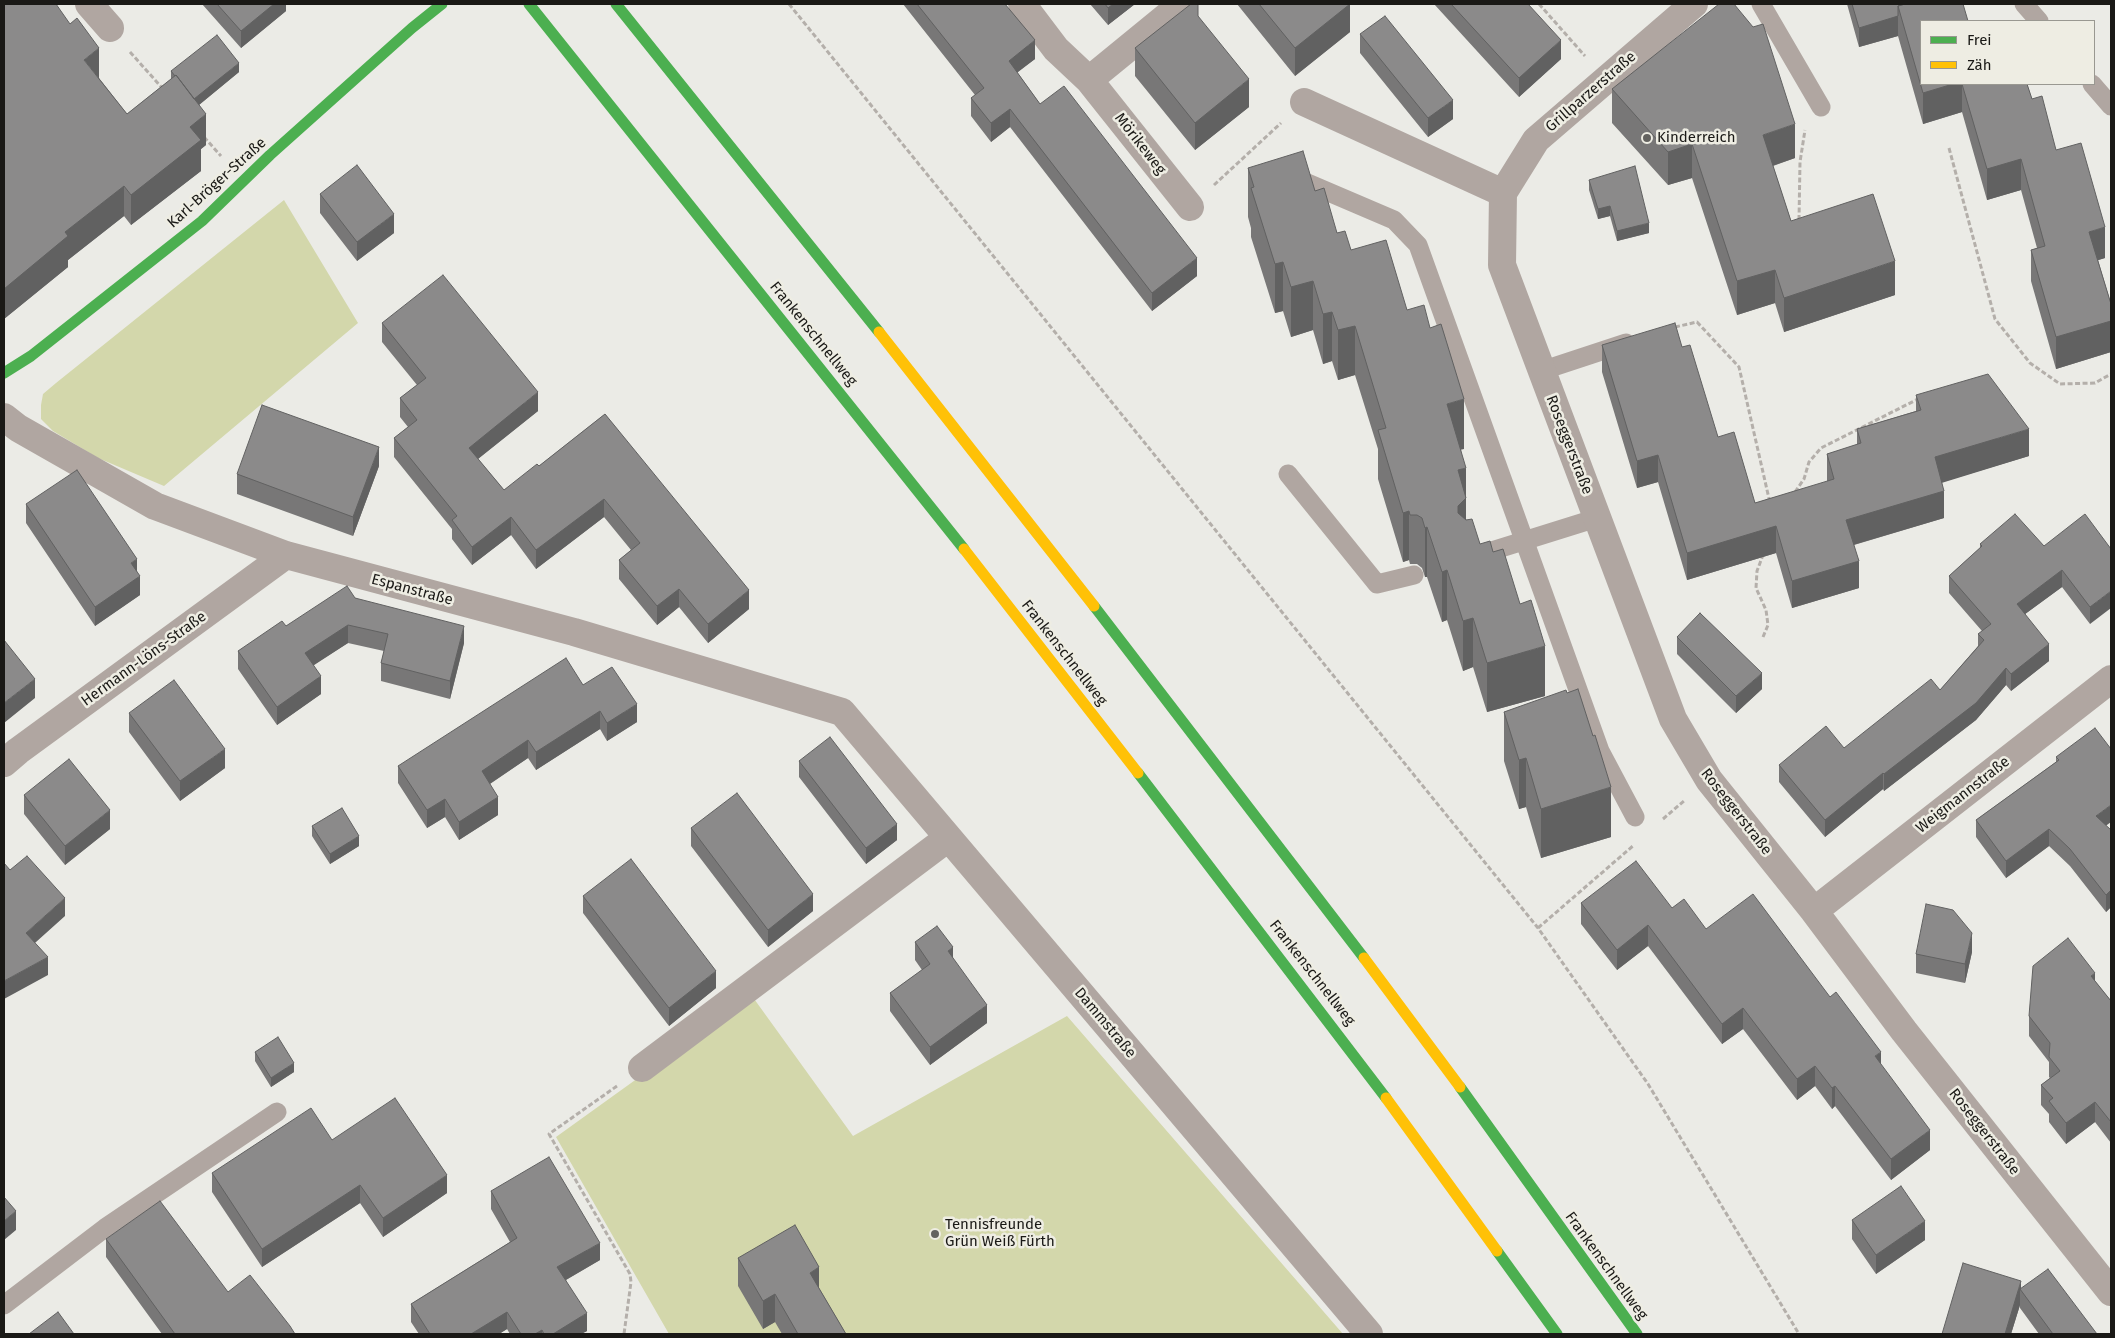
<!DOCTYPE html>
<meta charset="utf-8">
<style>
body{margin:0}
#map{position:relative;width:2115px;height:1338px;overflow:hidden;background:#ebebe6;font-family:"Fira Sans",sans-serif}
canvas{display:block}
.frame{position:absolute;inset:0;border:5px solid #1a1916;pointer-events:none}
.legend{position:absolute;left:1920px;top:20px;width:175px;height:65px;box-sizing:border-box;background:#eeede3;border:1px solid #999891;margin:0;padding:6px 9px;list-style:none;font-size:15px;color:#1a1916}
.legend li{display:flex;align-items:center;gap:10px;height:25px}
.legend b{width:25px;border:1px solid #999891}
</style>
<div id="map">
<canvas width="2115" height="1338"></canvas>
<div class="frame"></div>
<ul class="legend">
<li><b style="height:6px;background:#4caf50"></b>Frei</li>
<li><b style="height:6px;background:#ffc107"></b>Zäh</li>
</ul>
</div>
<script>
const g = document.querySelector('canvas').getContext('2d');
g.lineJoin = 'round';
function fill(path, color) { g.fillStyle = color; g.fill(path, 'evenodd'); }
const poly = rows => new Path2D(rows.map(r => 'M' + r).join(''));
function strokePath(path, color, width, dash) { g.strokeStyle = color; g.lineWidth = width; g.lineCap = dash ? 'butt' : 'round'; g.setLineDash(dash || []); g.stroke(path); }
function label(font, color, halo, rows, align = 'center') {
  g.font = font + ' "Fira Sans",sans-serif'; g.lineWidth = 5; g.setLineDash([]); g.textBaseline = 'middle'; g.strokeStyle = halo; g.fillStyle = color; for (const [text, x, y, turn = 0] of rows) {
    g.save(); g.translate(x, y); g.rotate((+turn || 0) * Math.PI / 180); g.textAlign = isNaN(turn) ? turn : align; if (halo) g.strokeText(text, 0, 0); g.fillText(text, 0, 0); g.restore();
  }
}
const green = poly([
 [284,200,358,323,164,486,98,458,53,431,41,419,41,405,43,394,56,383],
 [752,996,853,1136,1067,1016,1343,1334,669,1334,556,1137]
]);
const path = poly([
 [789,4,1538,928,1648,1084,1799,1334],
 [1539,4,1585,56],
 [130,52,164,90],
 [204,137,221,156],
 [1949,148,1995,319,2030,363,2060,384,2095,383,2111,374],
 [1214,185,1281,123],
 [1799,220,1800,162,1805,130],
 [1675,327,1697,322,1739,367,1770,503],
 [1795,492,1804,479,1809,462,1821,448,1920,398],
 [1763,637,1768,625,1766,610,1756,588,1757,571,1763,555],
 [1663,819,1685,800],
 [1538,928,1634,845],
 [617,1086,549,1134,630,1274,631,1282,624,1334]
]);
const lane = poly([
 [1761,4,1821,107],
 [2024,4,2039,21],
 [2092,84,2111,106],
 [1291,176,1394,220,1418,245,1600,751,1635,817],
 [1541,371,1626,343],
 [1288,474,1377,584,1414,575],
 [1469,558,1597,518],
 [4,1305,105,1228,277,1112]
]);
const street = poly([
 [89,4,110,28],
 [1022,4,1056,49,1089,80,1190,207],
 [1089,80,1182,4],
 [1304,102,1503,193],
 [1503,193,1502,265,1673,719,1709,780,1814,911,1904,1031,2111,1292],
 [1503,193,1536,140,1694,4],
 [4,417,18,428,155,506,286,555,574,632,842,712,1369,1334],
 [4,763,18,751,286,555],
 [1814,911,2111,679],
 [642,1068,948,838]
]);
const fast = poly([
 [529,4,964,549],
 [616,4,879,332],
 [4,373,31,356,202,221,270,155,412,28,442,4],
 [1094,606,1364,958],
 [1138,773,1386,1098],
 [1460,1087,1637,1334],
 [1497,1251,1557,1334]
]);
const slow = poly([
 [879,332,1094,606],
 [964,549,1138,773],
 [1364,958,1460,1087],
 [1386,1098,1497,1251]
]);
const wall = poly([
 [4,4,99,78,127,114,171,79,171,71,239,72,199,105,206,145,201,149,201,171,131,225,124,216,68,260,68,267,4,319],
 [202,4,286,4,286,11,241,48],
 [903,4,1005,4,1035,59,1017,72,1040,104,1197,276,1152,311,1010,127,991,142,971,116,971,98,975,95],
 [1090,4,1135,4,1108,25],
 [1237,4,1350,4,1350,32,1295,76],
 [1434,4,1528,4,1561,59,1519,97],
 [1847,4,1963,4,1921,84,2027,84,2032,99,2105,258,2098,260,2111,304,2111,352,2056,369,2031,281,2031,250,2037,248,2021,190,1987,200,1962,112,1923,124,1898,36,1859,47],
 [1198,16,1249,107,1195,150,1135,76,1135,48],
 [1360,34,1453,119,1428,137,1360,53],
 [1612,89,1795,158,1773,166,1791,221,1895,295,1784,332,1775,303,1737,315,1692,178,1668,185,1612,123],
 [1248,168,1315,191,1337,233,1351,250,1407,310,1464,449,1461,449,1466,519,1480,544,1493,552,1545,696,1487,712,1473,667,1463,671,1447,620,1442,622,1427,577,1425,577,1422,568,1417,564,1410,564,1409,560,1403,562,1378,479,1378,449,1355,375,1338,380,1332,361,1323,364,1313,330,1291,337,1283,311,1275,313,1251,237,1251,228,1248,217],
 [1589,180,1649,233,1617,241,1610,216,1598,219,1589,190],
 [320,194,394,233,357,261,320,213],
 [382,323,538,411,478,459,504,490,539,466,605,414,749,609,708,643,679,607,657,625,619,579,619,560,631,550,604,517,536,569,511,535,472,565,452,539,452,529,394,457,394,438,408,427,400,417,400,398,417,385,382,342],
 [1602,345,1682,347,1718,437,1755,503,1827,482,1827,454,1857,445,1857,429,1916,411,1916,395,2029,456,1942,482,1944,518,1854,545,1859,588,1792,608,1776,553,1687,580,1658,482,1637,488,1602,372],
 [379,466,353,536,237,494,237,474],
 [26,504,137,571,140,595,95,626,26,523],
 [1980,544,2044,546,2111,549,2090,624,2062,587,2025,614,2049,661,2011,691,2006,685,1976,720,1884,791,1883,789,1825,837,1779,782,1779,765,1844,748,1940,690,1978,646,1978,634,1982,631,1949,593,1949,576,1980,548],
 [355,598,464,643,450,699,381,681,381,663,384,651,348,643,313,665,321,694,277,725,238,669,238,651,286,626],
 [1677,637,1762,689,1736,713,1677,654],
 [583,685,637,722,607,741,600,729,536,770,528,758,490,784,498,815,459,840,445,817,427,828,398,783,398,766],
 [1567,693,1593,736,1611,837,1541,858,1526,807,1519,809,1504,761,1504,712],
 [129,713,225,768,180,801,129,732],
 [2056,757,2106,826,2111,830,2111,907,2106,912,2070,866,2049,846,2006,878,1976,837,1976,820,2056,762],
 [799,761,897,840,866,864,799,777],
 [24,795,110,829,65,865,24,814],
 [312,826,359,846,330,864,312,836],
 [691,828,813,911,768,947,691,846],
 [583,896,716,988,669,1026,583,913],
 [1581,903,1672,908,1706,929,1881,1065,1930,1150,1891,1180,1835,1106,1832,1109,1815,1086,1797,1100,1743,1029,1722,1044,1648,946,1617,970,1581,924],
 [915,942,953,958,987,1023,930,1065,890,1011,890,993,922,970,915,960],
 [1972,952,1965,983,1916,973,1916,954],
 [2095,981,2111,1001,2111,1143,2095,1122,2066,1144,2049,1122,2049,1114,2041,1105,2041,1085,2050,1078,2049,1077,2049,1062,2029,1036,2029,1016],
 [255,1052,294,1072,271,1087,255,1061],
 [332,1140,447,1193,383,1237,360,1203,262,1267,212,1192,212,1173],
 [491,1191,600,1260,566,1280,587,1331,581,1334,510,1334,507,1329,499,1334,419,1334,411,1322,411,1304,510,1242,491,1209],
 [1852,1220,1925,1240,1876,1274,1852,1239],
 [106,1239,228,1292,295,1334,162,1334,106,1257],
 [738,1258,819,1288,846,1334,782,1334,775,1322,763,1329,738,1286],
 [2021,1288,2097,1334,2039,1334,2020,1308,2020,1305,2011,1334,1942,1334]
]);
const shadedWall = poly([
 [274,4,286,4,286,11,241,48,241,31],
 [1113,4,1135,4,1108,25,1108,8],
 [1350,4,1350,32,1295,76,1295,48],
 [1898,16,1898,36,1859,47,1859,28],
 [1035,40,1035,59,1009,79,1009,61],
 [1561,40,1561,59,1519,97,1519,78],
 [99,48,99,79,84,60],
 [239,63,239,72,194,109,194,99],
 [1249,79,1249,107,1195,150,1195,123],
 [1953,84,1962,84,1962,112,1923,124,1923,93],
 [1453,100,1453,119,1428,137,1428,118],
 [1010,109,1010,127,991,142,991,123],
 [206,114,206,145,201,149,201,171,131,225,131,195,190,127],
 [1795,124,1795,158,1763,169,1763,135],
 [1692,144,1692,178,1668,185,1668,152],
 [2021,159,2021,190,1987,200,1987,169],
 [124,186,124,216,68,260,68,267,4,319,4,289,65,232],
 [1610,206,1610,216,1598,219,1598,209],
 [394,214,394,233,357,261,357,242],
 [1649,223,1649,233,1617,241,1617,231],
 [2105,227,2105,258,2089,263,2089,232],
 [1197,258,1197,276,1152,311,1152,293],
 [1895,261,1895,295,1784,332,1784,298],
 [1283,262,1283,311,1275,313,1275,264],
 [1775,270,1775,303,1737,315,1737,281],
 [1313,281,1313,330,1291,337,1291,287],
 [1332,312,1332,361,1323,364,1323,314],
 [2111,321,2111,352,2056,369,2056,337],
 [1355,326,1355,375,1338,380,1338,330],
 [538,392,538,411,469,466,469,448],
 [1464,399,1464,449,1447,453,1447,404],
 [2029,429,2029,456,1935,485,1935,457],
 [379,447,379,466,353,536,353,517],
 [1658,455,1658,482,1637,488,1637,461],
 [1466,468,1466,547,1458,555,1458,470],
 [1944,491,1944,518,1846,547,1846,520],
 [604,499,604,517,536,569,536,550],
 [1409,511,1409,560,1403,562,1403,513],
 [511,517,511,535,472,565,472,547],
 [1776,526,1776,553,1687,580,1687,553],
 [1427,527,1427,577,1425,577,1425,528],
 [137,559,137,578,131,563],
 [1859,561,1859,588,1792,608,1792,581],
 [1447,570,1447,620,1442,622,1442,572],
 [2062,570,2062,587,2017,620,2017,604],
 [140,576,140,595,95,626,95,607],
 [679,589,679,607,657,625,657,606],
 [749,590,749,609,708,643,708,624],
 [2111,591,2111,608,2090,624,2090,607],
 [1473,618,1473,667,1463,671,1463,621],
 [348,625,348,643,305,671,305,653],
 [464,626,464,643,450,699,450,681],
 [2049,644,2049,661,2011,691,2011,674],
 [1545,646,1545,696,1487,712,1487,663],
 [2006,668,2006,685,1976,720,1884,791,1884,774],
 [1762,673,1762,689,1736,713,1736,696],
 [321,676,321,694,277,725,277,707],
 [35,679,35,698,4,723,4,703],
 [637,704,637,722,607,741,607,723],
 [600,711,600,729,536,770,536,752],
 [528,740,528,758,482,789,482,771],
 [225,749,225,768,180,801,180,781],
 [1526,758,1526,807,1519,809,1519,760],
 [1883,773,1883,789,1825,837,1825,820],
 [1611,787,1611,837,1541,858,1541,809],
 [498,797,498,815,459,840,459,822],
 [445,799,445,817,427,828,427,810],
 [2111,805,2111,822,2096,833,2096,816],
 [110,810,110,829,65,865,65,846],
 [897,824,897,840,866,864,866,848],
 [2049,829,2049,846,2006,878,2006,861],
 [359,836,359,846,330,864,330,854],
 [2111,890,2111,907,2106,912,2106,895],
 [813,894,813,911,768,947,768,930],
 [65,898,65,916,26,951,26,933],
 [1648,925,1648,946,1617,970,1617,950],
 [1972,933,1972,952,1965,983,1965,964],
 [953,947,953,965,948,951],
 [48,957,48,975,4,999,4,981],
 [716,971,716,988,669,1026,669,1008],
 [2095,973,2095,993,2091,976],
 [987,1005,987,1023,930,1065,930,1047],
 [1743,1008,1743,1029,1722,1044,1722,1024],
 [1881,1052,1881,1072,1875,1056],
 [294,1063,294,1072,271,1087,271,1078],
 [1815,1066,1815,1086,1797,1100,1797,1079],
 [1835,1086,1835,1106,1832,1109,1832,1088],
 [2095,1102,2095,1122,2066,1144,2066,1123],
 [1930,1130,1930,1150,1891,1180,1891,1159],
 [447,1175,447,1193,383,1237,383,1218],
 [360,1185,360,1203,262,1267,262,1249],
 [16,1211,16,1230,4,1240,4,1221],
 [1925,1221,1925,1240,1876,1274,1876,1255],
 [600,1243,600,1260,557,1285,557,1267],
 [819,1267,819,1295,810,1273],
 [2021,1281,2021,1291,2020,1289,2020,1305,2011,1334,2005,1334],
 [775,1294,775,1322,763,1329,763,1301],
 [507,1312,507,1329,499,1334,471,1334],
 [587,1313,587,1331,581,1334,553,1334],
 [542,1330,542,1334,535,1334]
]);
const building = poly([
 [4,4,56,4,70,24,77,18,99,48,84,60,127,114,176,75,206,114,190,127,201,140,131,195,124,186,65,232,68,236,4,289,4,4],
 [217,4,274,4,241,31,217,4],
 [917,4,1005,4,1035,40,1009,61,1040,104,1064,86,1197,258,1152,293,1010,109,991,123,971,98,984,88,917,4],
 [1105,4,1113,4,1108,8,1105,4],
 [1191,4,1198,4,1198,16,1249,79,1195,123,1135,48,1191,4],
 [1259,4,1350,4,1295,48,1259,4],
 [1451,4,1528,4,1561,40,1519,78,1451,4],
 [1719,4,1734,4,1753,27,1763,24,1795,124,1763,135,1791,221,1873,194,1895,261,1784,298,1775,270,1737,281,1692,144,1668,152,1612,89,1719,4],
 [1852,4,1905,4,1898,6,1898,16,1859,28,1852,4],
 [1905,4,1963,4,1968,21,1921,21,1921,84,1953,84,1923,93,1898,6,1905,4],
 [1385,16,1453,100,1428,118,1360,34,1385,16],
 [217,35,239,63,194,99,176,75,175,76,171,71,217,35],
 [1962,84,2027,84,2032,99,2042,96,2056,150,2081,143,2105,227,2089,232,2111,304,2111,321,2056,337,2031,250,2045,246,2021,159,1987,169,1962,84],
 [1303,151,1315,191,1324,188,1337,233,1345,231,1351,250,1386,240,1407,310,1424,305,1430,328,1441,324,1464,399,1447,404,1466,468,1458,470,1466,498,1458,506,1458,513,1466,520,1472,519,1480,544,1490,541,1493,552,1503,549,1520,604,1531,600,1545,646,1487,663,1473,618,1463,621,1447,570,1442,572,1427,527,1425,528,1422,518,1417,515,1410,515,1409,511,1403,513,1378,430,1386,428,1355,326,1338,330,1332,312,1323,314,1313,281,1291,287,1283,262,1275,264,1251,188,1254,187,1248,168,1303,151],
 [357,165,394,214,357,242,320,194,357,165],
 [1635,166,1649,223,1617,231,1610,206,1598,209,1589,180,1635,166],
 [443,275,538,392,469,448,504,490,537,464,539,466,605,414,749,590,708,624,679,589,657,606,619,560,640,543,604,499,536,550,511,517,472,547,452,520,457,516,394,438,417,420,400,398,426,378,382,323,443,275],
 [1675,323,1682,347,1690,345,1718,437,1734,432,1755,503,1834,479,1827,454,1861,443,1857,429,1921,410,1916,395,1988,374,2029,429,1935,457,1944,491,1846,520,1859,561,1792,581,1776,526,1687,553,1658,455,1637,461,1602,345,1675,323],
 [262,405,379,447,353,517,237,474,262,405],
 [77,470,137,559,131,563,140,576,95,607,26,504,77,470],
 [2015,514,2044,546,2085,514,2111,549,2111,591,2090,607,2062,570,2017,604,2049,644,2011,674,2006,668,1976,703,1884,774,1883,773,1825,820,1779,765,1826,726,1844,748,1931,679,1940,690,1984,640,1978,634,1991,624,1949,576,1982,546,1980,544,2015,514],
 [347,586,355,598,464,626,450,681,381,663,388,634,348,625,305,653,321,676,277,707,238,651,282,621,286,626,347,586],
 [1700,613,1762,673,1736,696,1677,637,1700,613],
 [4,640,35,679,4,703,4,640],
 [566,658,583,685,612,667,637,704,607,723,600,711,536,752,528,740,482,771,498,797,459,822,445,799,427,810,398,766,566,658],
 [174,680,225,749,180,781,129,713,174,680],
 [1578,689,1593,736,1595,735,1611,787,1541,809,1526,758,1519,760,1504,712,1566,690,1567,693,1578,689],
 [2095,728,2111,749,2111,805,2096,816,2111,830,2111,890,2106,895,2070,849,2049,829,2006,861,1976,820,2059,760,2056,757,2095,728],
 [830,737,897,824,866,848,799,761,830,737],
 [69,759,110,810,65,846,24,795,69,759],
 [737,793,813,894,768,930,691,828,737,793],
 [342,808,359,836,330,854,312,826,342,808],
 [27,856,65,898,26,933,48,957,4,981,4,863,10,870,27,856],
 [631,859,716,971,669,1008,583,896,631,859],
 [1636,861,1672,908,1684,899,1706,929,1753,894,1830,997,1836,992,1881,1052,1875,1056,1930,1130,1891,1159,1835,1086,1832,1088,1815,1066,1797,1079,1743,1008,1722,1024,1648,925,1617,950,1581,903,1636,861],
 [1926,904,1953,910,1972,933,1965,964,1916,954,1926,904],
 [937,926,953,947,948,951,987,1005,930,1047,890,993,930,964,915,942,937,926],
 [2068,938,2095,973,2091,976,2111,1001,2111,1122,2095,1102,2066,1123,2049,1101,2053,1098,2041,1085,2060,1071,2049,1057,2050,1043,2029,1016,2033,966,2068,938],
 [278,1037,294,1063,271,1078,255,1052,278,1037],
 [395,1098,447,1175,383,1218,360,1185,262,1249,212,1173,311,1108,332,1140,395,1098],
 [549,1157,600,1243,557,1267,587,1313,553,1334,544,1334,542,1330,535,1334,521,1334,507,1312,471,1334,430,1334,411,1304,517,1238,491,1191,549,1157],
 [1901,1186,1925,1221,1876,1255,1852,1220,1901,1186],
 [4,1197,16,1211,4,1221,4,1197],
 [160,1201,228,1292,250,1275,290,1326,295,1334,175,1334,106,1239,160,1201],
 [795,1225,819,1267,810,1273,846,1334,798,1334,775,1294,763,1301,738,1258,795,1225],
 [1963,1263,2021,1281,2005,1334,1942,1334,1963,1263],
 [2048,1269,2097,1334,2053,1334,2020,1289,2048,1269],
 [58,1312,74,1334,29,1334,58,1312]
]);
const markers = [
 [1647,138,5,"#63625f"],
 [935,1234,5,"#63625f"]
];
const streetNames = [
 ["Grillparzerstraße",1591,92,-41],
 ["Mörikeweg",1140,144,52],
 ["Karl-Bröger-Straße",217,183,-42],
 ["Frankenschnellweg",813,334,51],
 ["Roseggerstraße",1569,445,69],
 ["Espanstraße",412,590,15],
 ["Frankenschnellweg",1064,653,52],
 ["Hermann-Löns-Straße",144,659,-36],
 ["Weigmannstraße",1963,795,-38],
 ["Roseggerstraße",1736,812,52],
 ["Frankenschnellweg",1312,973,52],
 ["Dammstraße",1105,1023,50],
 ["Roseggerstraße",1984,1132,52],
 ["Frankenschnellweg",1606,1266,54]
];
const poiNames = [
 ["Kinderreich",1657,138],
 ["Tennisfreunde",945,1225],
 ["Grün Weiß Fürth",945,1242]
];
fill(green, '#d3d7ab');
strokePath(path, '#b4afaa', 3, [5, 2.5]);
strokePath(lane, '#b0a6a1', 19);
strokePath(street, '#b0a6a1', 28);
strokePath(fast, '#4caf50', 11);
strokePath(slow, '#ffc107', 11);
fill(wall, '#787777');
fill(shadedWall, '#616161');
fill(building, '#8b8a8a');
strokePath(building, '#616161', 1);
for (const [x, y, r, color] of markers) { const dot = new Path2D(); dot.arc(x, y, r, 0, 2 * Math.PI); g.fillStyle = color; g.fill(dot); strokePath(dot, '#eeede3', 2); }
label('15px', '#1a1916', '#eeede3', streetNames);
label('15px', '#1a1916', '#eeede3', poiNames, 'left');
</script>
